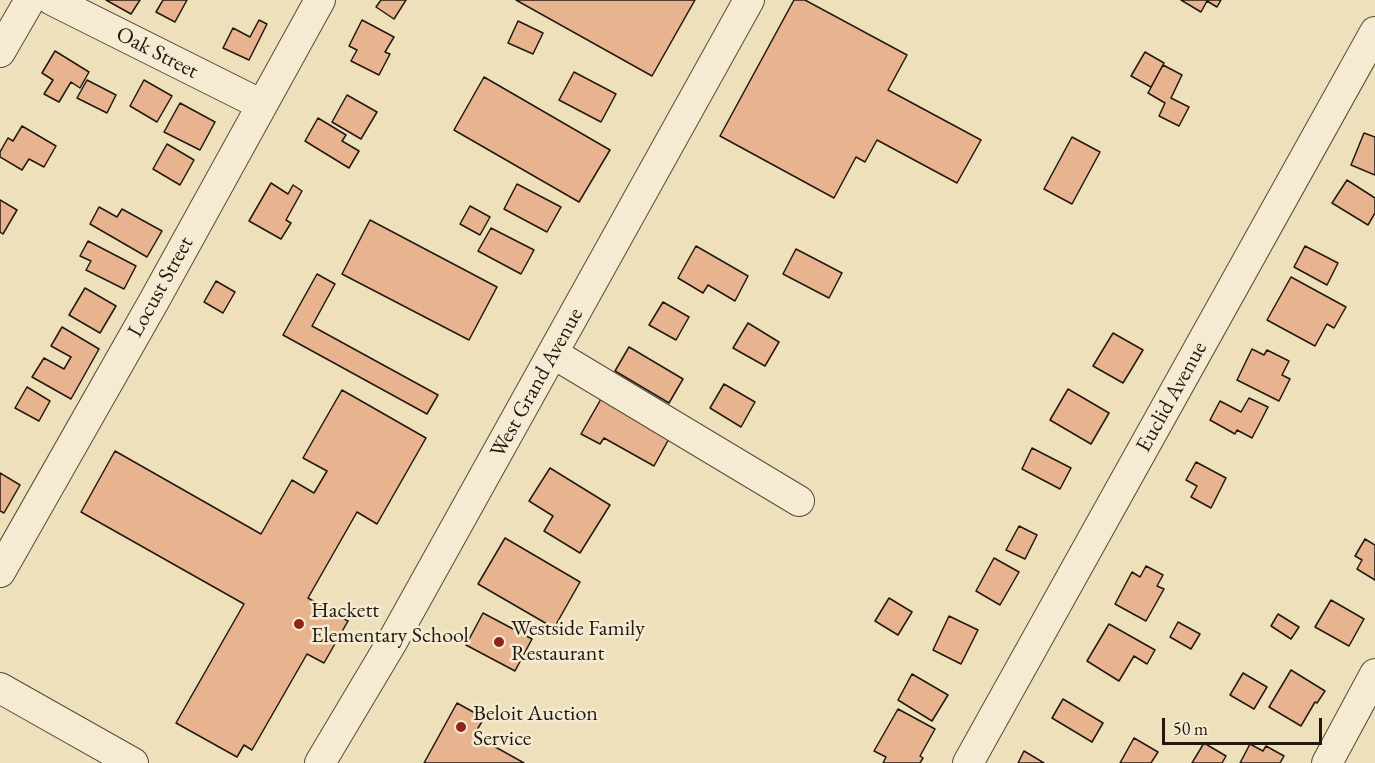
<!DOCTYPE html>
<style>
body{margin:0}
#map{position:relative;width:1375px;height:763px;overflow:hidden;background:#eee0ba;font-family:"EB Garamond",serif}
canvas{display:block}
.scale{position:absolute;left:1162px;top:718px;width:160px;height:27px;box-sizing:border-box;border:3px solid #231810;border-top:0;padding-left:8px;font-size:18px;line-height:21px;white-space:nowrap;color:#231810;-webkit-text-stroke:4px #f4ebd2;paint-order:stroke}
</style>
<div id="map">
<canvas width="1375" height="763"></canvas>
<div class="scale">50 m</div>
</div>
<script>
const g = document.querySelector('canvas').getContext('2d');
g.lineJoin = 'round';
function fill(path, color) { g.fillStyle = color; g.fill(path, 'evenodd'); }
const poly = rows => new Path2D(rows.map(r => 'M' + r).join(''));
function strokePath(path, color, width, dash) { g.strokeStyle = color; g.lineWidth = width; g.lineCap = dash ? 'butt' : 'round'; g.setLineDash(dash || []); g.stroke(path); }
function label(font, color, halo, rows, align = 'center') {
  g.font = font + ' "EB Garamond",serif'; g.lineWidth = 5; g.setLineDash([]); g.textBaseline = 'middle'; g.strokeStyle = halo; g.fillStyle = color; for (const [text, x, y, turn = 0] of rows) {
    g.save(); g.translate(x, y); g.rotate((+turn || 0) * Math.PI / 180); g.textAlign = isNaN(turn) ? turn : align; if (halo) g.strokeText(text, 0, 0); g.fillText(text, 0, 0); g.restore();
  }
}
const building = poly([
 [106,0,140,0,131,14,106,0],
 [163,0,187,0,175,22,156,12,163,0],
 [381,0,406,0,394,19,376,7,381,0],
 [516,0,695,0,652,76,516,0],
 [794,0,805,0,907,55,888,90,981,140,957,183,877,140,865,162,856,157,834,198,720,136,794,0],
 [1181,0,1221,0,1217,7,1207,1,1201,12,1181,0],
 [259,20,267,24,249,60,223,48,233,28,250,37,259,20],
 [362,20,394,37,385,52,390,54,379,75,351,61,357,50,349,46,362,20],
 [518,21,543,33,533,54,508,43,518,21],
 [55,51,89,72,80,88,71,82,59,102,44,94,53,80,42,73,55,51],
 [1145,52,1164,63,1151,87,1131,76,1145,52],
 [1163,65,1182,75,1171,98,1189,107,1179,126,1159,116,1165,103,1148,93,1163,65],
 [574,72,616,94,601,122,559,100,574,72],
 [484,77,610,150,579,202,454,130,484,77],
 [87,80,116,95,107,113,77,98,87,80],
 [144,80,172,96,157,122,130,106,144,80],
 [347,95,377,112,361,139,332,122,347,95],
 [180,103,215,122,200,150,164,132,180,103],
 [318,118,346,135,342,141,359,151,349,168,305,141,318,118],
 [22,126,56,146,44,167,29,159,22,170,0,157,0,152,8,138,13,141,22,126],
 [1364,133,1375,137,1375,175,1351,165,1364,133],
 [1072,137,1100,152,1072,204,1044,189,1072,137],
 [167,144,194,160,180,185,153,169,167,144],
 [1347,180,1375,198,1375,213,1368,225,1332,203,1347,180],
 [271,183,288,194,293,185,302,191,286,220,291,223,281,239,249,221,271,183],
 [517,184,561,207,547,232,504,209,517,184],
 [0,200,17,210,3,234,0,232,0,200],
 [470,206,490,217,480,235,460,224,470,206],
 [99,207,117,217,122,209,162,231,147,257,90,224,99,207],
 [370,220,497,287,469,340,342,274,370,220],
 [491,228,534,250,521,274,478,251,491,228],
 [88,241,136,266,124,289,86,270,91,261,80,256,88,241],
 [696,246,748,276,735,301,708,285,703,293,678,278,696,246],
 [1305,246,1338,263,1327,285,1294,267,1305,246],
 [796,249,842,273,829,298,783,274,796,249],
 [317,274,335,284,312,326,438,395,427,414,283,335,317,274],
 [1291,277,1346,307,1334,328,1327,324,1315,346,1267,320,1291,277],
 [216,281,235,292,223,313,204,302,216,281],
 [85,288,116,306,100,333,69,315,85,288],
 [663,302,689,317,676,340,649,325,663,302],
 [748,323,779,342,765,366,733,348,748,323],
 [62,327,99,349,71,399,32,377,44,358,64,369,71,357,51,346,62,327],
 [1113,333,1143,350,1123,383,1093,366,1113,333],
 [629,347,683,379,669,403,615,371,629,347],
 [1252,349,1264,355,1267,350,1289,361,1282,375,1290,379,1279,401,1237,380,1252,349],
 [724,384,755,402,741,427,710,408,724,384],
 [27,387,50,401,39,421,15,408,27,387],
 [1068,389,1109,413,1091,444,1050,420,1068,389],
 [342,390,426,438,377,524,357,512,308,598,348,621,324,663,307,654,252,750,244,745,237,757,176,723,244,604,81,512,115,451,261,534,292,480,314,493,327,471,303,458,342,390],
 [1249,398,1268,407,1252,438,1237,430,1235,434,1210,420,1220,401,1241,412,1249,398],
 [601,399,670,437,654,466,604,438,600,444,581,434,601,399],
 [1032,448,1071,468,1060,489,1022,469,1032,448],
 [1196,462,1226,478,1211,508,1191,497,1197,486,1186,480,1196,462],
 [550,468,610,505,580,553,544,531,553,516,529,501,550,468],
 [0,473,20,485,4,513,0,511,0,473],
 [1019,526,1037,535,1025,559,1006,550,1019,526],
 [505,538,580,582,554,628,478,584,505,538],
 [1365,539,1375,545,1375,580,1357,569,1362,560,1355,556,1365,539],
 [994,558,1019,572,1000,605,976,591,994,558],
 [1146,566,1163,575,1157,586,1164,589,1146,621,1115,604,1132,572,1140,577,1146,566],
 [889,598,912,612,898,635,875,621,889,598],
 [1331,600,1364,619,1349,646,1315,627,1331,600],
 [483,613,532,639,515,671,466,645,483,613],
 [1278,614,1299,627,1291,639,1271,626,1278,614],
 [949,616,978,630,961,664,933,650,949,616],
 [1178,622,1200,634,1191,649,1170,637,1178,622],
 [1109,624,1155,650,1147,664,1134,656,1119,681,1087,661,1109,624],
 [1291,670,1325,691,1317,703,1315,702,1301,726,1269,707,1291,670],
 [1243,673,1267,687,1254,709,1230,695,1243,673],
 [912,674,948,695,932,721,898,700,912,674],
 [1063,699,1103,723,1092,742,1052,718,1063,699],
 [457,703,484,718,474,735,524,763,424,763,457,703],
 [898,709,935,729,920,756,923,758,920,763,883,763,886,757,874,751,898,709],
 [1134,738,1158,752,1151,763,1120,763,1134,738],
 [1204,743,1226,756,1222,763,1192,763,1204,743],
 [1250,744,1263,751,1266,746,1284,756,1280,763,1240,763,1250,744],
 [1024,751,1044,763,1018,763,1024,751]
]);
const minor = poly([
 [52,0,262,105],
 [0,52,30,0],
 [554,354,799,501],
 [0,572,154,301,320,0],
 [0,688,133,763],
 [320,763,392,642,749,0],
 [968,763,1375,32],
 [1327,763,1375,674]
]);
const markers = [
 [299,624,6,"#8f2418"],
 [499,642,6,"#8f2418"],
 [461,727,6,"#8f2418"]
];
const streetNames = [
 ["Oak Street",157,53,27],
 ["Locust Street",161,287,-61],
 ["West Grand Avenue",537,383,-61],
 ["Euclid Avenue",1172,397,-61]
];
const poiNames = [
 ["Hackett",311,611],
 ["Elementary School",311,636],
 ["Westside Family",511,629],
 ["Restaurant",511,654],
 ["Beloit Auction",473,714],
 ["Service",473,739]
];
fill(building, '#e8b490');
strokePath(building, '#231810', 1.5);
strokePath(minor, '#564a3a', 32);
strokePath(minor, '#f4ebd2', 30);
for (const [x, y, r, color] of markers) { const dot = new Path2D(); dot.arc(x, y, r, 0, 2 * Math.PI); g.fillStyle = color; g.fill(dot); strokePath(dot, '#f4ebd2', 2); }
label('22px', '#231810', '#f4ebd2', streetNames);
label('22px', '#231810', '#f4ebd2', poiNames, 'left');
</script>
